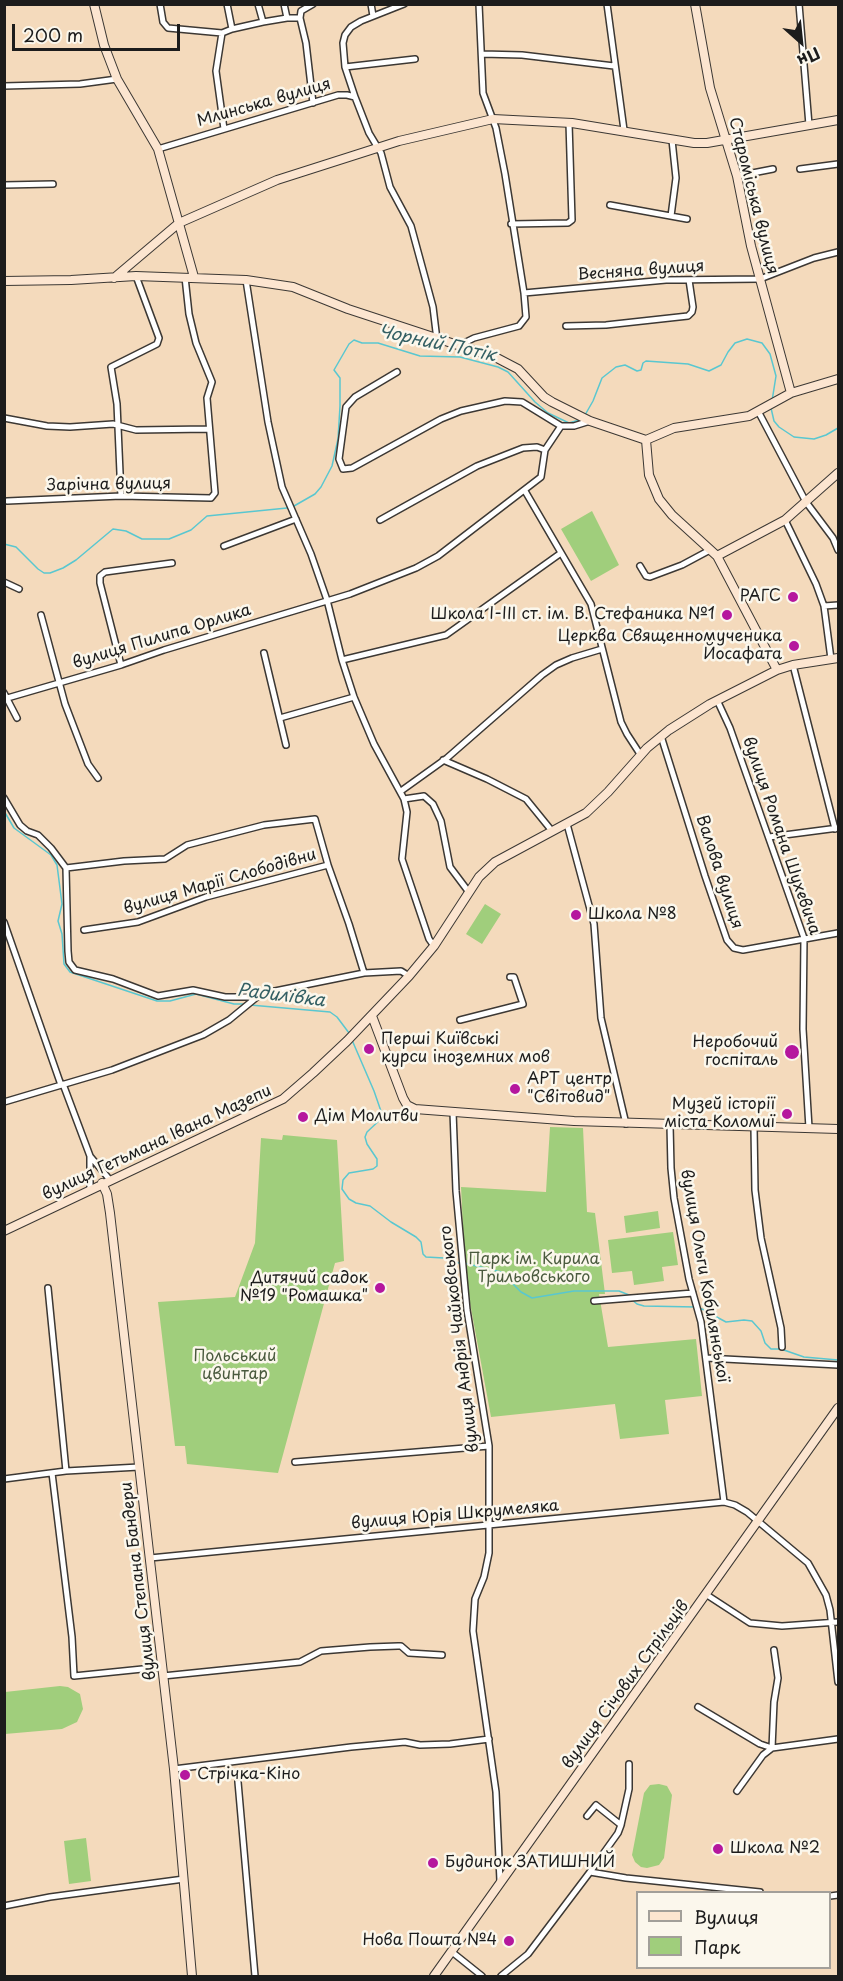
<!DOCTYPE html>
<meta charset="utf-8">
<style>
body{margin:0}
#map{position:relative;width:843px;height:1981px;overflow:hidden;background:#f4dabc;font-family:"Playpen Sans",sans-serif}
canvas{display:block}
.frame{position:absolute;inset:0;border:6px solid #1c1c1c;pointer-events:none}
.legend{position:absolute;left:636px;top:1891px;width:195px;height:78px;box-sizing:border-box;background:#fbf7ec;border:2px solid #a29f99;margin:0;padding:8px 10px;list-style:none;font-size:18px;color:#1c1c1c}
.legend li{display:flex;align-items:center;gap:12px;height:30px}
.legend b{width:30px;border:2px solid #a29f99}
.north{position:absolute;left:771px;top:12px;width:60px;height:60px;-webkit-text-stroke:4px #fbf7ec;paint-order:stroke;rotate:153deg;font-size:16px;font-weight:700;line-height:24px;text-align:center;color:#1c1c1c}
.north::after{content:'';display:block;margin:auto;width:21px;height:27px;background:#1c1c1c;clip-path:polygon(50% 0,100% 100%,50% 72%,0 100%)}
.scale{position:absolute;left:12px;top:24px;width:168px;height:27px;box-sizing:border-box;border:3px solid #1c1c1c;border-top:0;padding-left:8px;font-size:18px;line-height:21px;white-space:nowrap;color:#1c1c1c;-webkit-text-stroke:4px #fbf7ec;paint-order:stroke}
</style>
<div id="map">
<canvas width="843" height="1981"></canvas>
<div class="frame"></div>
<ul class="legend">
<li><b style="height:8px;background:#fce5d0"></b>Вулиця</li>
<li><b style="height:16px;background:#a0ce7c"></b>Парк</li>
</ul>
<div class="north">Пн</div>
<div class="scale">200 m</div>
</div>
<script>
const g = document.querySelector('canvas').getContext('2d');
g.lineJoin = 'round';
function fill(path, color) { g.fillStyle = color; g.fill(path, 'evenodd'); }
const poly = rows => new Path2D(rows.map(r => 'M' + r).join(''));
function strokePath(path, color, width, dash) { g.strokeStyle = color; g.lineWidth = width; g.lineCap = dash ? 'butt' : 'round'; g.setLineDash(dash || []); g.stroke(path); }
function label(font, color, halo, rows, align = 'center') {
  g.font = font + ' "Playpen Sans",sans-serif'; g.lineWidth = 5; g.setLineDash([]); g.textBaseline = 'middle'; g.strokeStyle = halo; g.fillStyle = color; for (const [text, x, y, turn = 0] of rows) {
    g.save(); g.translate(x, y); g.rotate((+turn || 0) * Math.PI / 180); g.textAlign = isNaN(turn) ? turn : align; if (halo) g.strokeText(text, 0, 0); g.fillText(text, 0, 0); g.restore();
  }
}
const green = poly([
 [592,511,619,565,591,581,561,529],
 [485,904,501,914,482,944,466,934],
 [550,1127,583,1128,587,1212,595,1213,605,1294,599,1294,608,1347,696,1339,702,1396,665,1400,669,1434,620,1439,615,1404,491,1417,470,1303,464,1249,461,1187,546,1192],
 [283,1135,337,1140,344,1261,335,1263,278,1473,187,1464,185,1446,175,1446,158,1302,235,1297,255,1243,261,1138,282,1140],
 [658,1211,660,1228,626,1233,624,1216],
 [673,1232,678,1265,662,1267,664,1281,634,1285,632,1271,612,1273,608,1240],
 [60,1686,68,1687,80,1694,83,1709,77,1722,62,1729,5,1734,5,1692],
 [659,1784,667,1786,672,1795,664,1858,659,1865,647,1868,641,1867,635,1862,632,1855,644,1793,650,1785],
 [86,1838,91,1881,69,1884,64,1841]
]);
const stream = poly([
 [771,408,774,421,779,427,794,437,814,439,826,435,838,428],
 [585,415,593,401,602,378,616,367,625,365,637,371,641,370,643,363,646,361,688,364,709,371,721,365,728,352,735,343,747,339,762,343,770,354,776,376,772,401],
 [294,506,315,494,321,487,332,466,338,439,340,406,340,378,334,370,349,344,354,340,362,343,378,343,420,356,460,357,498,367,508,372,535,402,548,413,569,423,579,420],
 [4,544,16,547,38,569,44,573,50,573,63,568,76,560,113,529,126,531,142,539,169,539,191,530,207,516,287,508],
 [4,811,14,828,51,855,57,865,62,904,58,921,62,934,64,964,70,972,157,1001,170,1001,196,994,234,1004,246,1004],
 [250,1005,330,1012,337,1017,349,1033],
 [352,1040,374,1091,383,1117,367,1132,365,1137,367,1144,377,1159,377,1166,373,1169,349,1173,343,1180,342,1189,349,1199,356,1203,370,1206,391,1222,416,1237,421,1242,423,1254,426,1257,444,1258,459,1263],
 [464,1263,501,1272,521,1292,532,1298,574,1291,619,1291,629,1295],
 [631,1299,637,1304,644,1306,696,1307],
 [700,1308,726,1322,744,1320,752,1321,761,1331,765,1343,771,1349,781,1349,804,1357,838,1360]
]);
const street = poly([
 [160,4,163,22,168,28,222,33],
 [227,4,232,29],
 [258,4,263,22],
 [284,4,287,18],
 [371,4,373,16],
 [607,4,624,130],
 [799,4,809,125],
 [300,18,306,43,313,103],
 [300,18,301,11,313,4],
 [482,54,522,55,614,66],
 [345,67,415,59],
 [4,86,80,84,117,79],
 [355,97,369,133,381,153,390,187,411,226,433,307,437,340],
 [224,129,216,71,222,33,232,29,263,22,287,18,300,18],
 [158,149,338,95,347,95,355,97,345,67,343,43,345,35,351,27,361,21,404,4],
 [800,169,838,164],
 [737,176,773,169],
 [4,185,53,184],
 [610,205,687,219],
 [671,216,676,178,672,140],
 [511,224,568,223,572,220,569,123],
 [246,280,268,422,282,487,311,554,327,600,342,660,354,697,374,744,404,799,407,812,402,859,429,939,434,946],
 [524,293,666,280,760,279,814,258,838,252],
 [566,326,606,325,688,316,692,312,693,307,689,280],
 [460,345,474,338,519,326,526,317,524,293,505,174,496,128,483,93,479,4],
 [397,372,355,397,346,407,339,459,343,469,352,468,441,419,461,411,505,401,522,402,561,426,574,426,590,421],
 [758,411,806,502,833,538,838,550],
 [4,418,47,426,70,427,113,424,136,430,209,429],
 [525,491,591,604,621,722,627,734,640,754],
 [121,496,117,404,111,367,157,344,159,338,136,276],
 [7,501,121,496,211,498,215,493,207,398,212,382,196,343,189,314,185,277],
 [380,520,477,466,523,448,537,447,545,450,561,426],
 [785,520,816,584,824,606,831,659],
 [224,546,296,519],
 [640,566,646,576,650,577,682,565,710,550],
 [4,582,19,589],
 [824,606,838,605],
 [41,615,65,704,88,764,98,778],
 [264,653,286,745],
 [342,660,446,635,561,553],
 [121,665,100,583,100,576,105,572,172,563],
 [793,665,835,829],
 [4,693,17,718],
 [4,699,121,665,164,650,350,594,416,568,438,556,541,477,545,450],
 [717,700,730,728,804,938,803,1029,809,1128],
 [280,718,354,697],
 [661,736,705,876,727,940,734,948,743,950,838,933],
 [443,760,487,779,526,799,552,831],
 [401,791,447,758,542,675,556,665,572,658,602,649],
 [4,798,20,825,27,831,38,835,51,848,66,868,68,951,69,962,75,970,113,979,158,996,193,990,225,997,257,997],
 [404,799,424,796,433,804,441,821,450,867,468,891],
 [567,824,594,924,601,1018,626,1124],
 [769,837,838,828],
 [66,868,124,861,165,859,187,845,264,825,315,819,328,865,349,924,364,973],
 [4,922,61,1085],
 [84,930,138,922,206,897,328,865],
 [460,1020,523,1004,514,977,510,977],
 [63,1084,90,1156,90,1189],
 [4,1102,112,1070,203,1035,229,1020,257,997,270,992,364,973,401,971,409,976],
 [453,1112,456,1191,467,1310,489,1446,489,1553,484,1577,475,1599,473,1631,496,1792,500,1881],
 [670,1125,671,1168,674,1198,689,1279,701,1322,724,1502],
 [754,1127,755,1190,761,1238,781,1328,782,1347],
 [90,1156,110,1180],
 [48,1288,66,1471],
 [594,1301,693,1293],
 [706,1358,838,1365],
 [295,1462,489,1446],
 [52,1473,72,1637,74,1676,162,1667],
 [4,1479,66,1471,139,1467],
 [150,1558,724,1502,735,1505,747,1512,808,1563,826,1595,830,1610,838,1682],
 [707,1595,750,1623,782,1626,838,1622],
 [163,1676,300,1662,321,1651,370,1647,398,1646,401,1646,409,1653,442,1655],
 [698,1707,760,1744,772,1748,838,1739],
 [174,1769,351,1747,405,1742,420,1745,450,1744,489,1739],
 [238,1782,255,1976],
 [737,1791,763,1755,772,1748,774,1702,778,1678,774,1650],
 [587,1816,596,1805,621,1825],
 [590,1872,618,1833,621,1825,629,1789,629,1764],
 [830,1896,838,1895],
 [4,1906,50,1897,184,1879],
 [452,1952,482,1976],
 [501,1976,528,1954,590,1872,626,1878,760,1892]
]);
const secondary = poly([
 [94,4,104,45,117,79,158,149,194,277],
 [695,4,710,88,737,176,751,246,791,393],
 [114,278,179,223,277,180,399,141,493,119,572,123,694,143,707,143,838,120],
 [4,281,71,280,136,276,246,280,293,287,348,309,497,358,518,369,544,397,552,402,590,421,646,440],
 [646,440,649,475,659,499,672,515,717,556,777,670],
 [646,440,674,428,749,416,791,393,838,379],
 [717,556,785,520,838,473],
 [372,1016,403,1098,407,1105,415,1109,574,1121,838,1129],
 [102,1183,107,1194,110,1213,174,1769,192,1976],
 [4,1231,283,1099,313,1073,347,1041,409,976,434,946,479,877,495,862,586,813,608,792,647,748,669,730,710,704,777,670,793,665,838,658],
 [434,1976,838,1408]
]);
const markers = [
 [793,597,6,"#b5179e"],
 [727,615,6,"#b5179e"],
 [794,646,6,"#b5179e"],
 [576,915,6,"#b5179e"],
 [369,1049,6,"#b5179e"],
 [792,1052,8,"#b5179e"],
 [515,1089,6,"#b5179e"],
 [787,1114,6,"#b5179e"],
 [303,1117,6,"#b5179e"],
 [380,1288,6,"#b5179e"],
 [185,1775,6,"#b5179e"],
 [718,1849,6,"#b5179e"],
 [433,1863,6,"#b5179e"],
 [509,1941,6,"#b5179e"]
];
const streetNames = [
 ["Млинська вулиця",264,103,-16],
 ["Староміська вулиця",753,196,76],
 ["Весняна вулиця",641,271,-4],
 ["Зарічна вулиця",109,485,-1],
 ["вулиця Пилипа Орлика",162,637,-17],
 ["вулиця Романа Шухевича",781,836,71],
 ["Валова вулиця",719,872,72],
 ["вулиця Марії Слободівни",220,882,-16],
 ["вулиця Гетьмана Івана Мазепи",157,1143,-25],
 ["вулиця Ольги Кобилянської",704,1276,80],
 ["вулиця Андрія Чайковського",460,1339,-97],
 ["вулиця Юрія Шкрумеляка",455,1515,-5],
 ["вулиця Степана Бандери",139,1581,-97],
 ["вулиця Січових Стрільців",626,1685,-54]
];
const poiNames = [
 ["РАГС",781,597],
 ["Школа I-III ст. ім. В. Стефаника №1",715,615],
 ["Церква Священномученика",782,637],
 ["Йосафата",782,655],
 ["Школа №8",588,915,"left"],
 ["Перші Київські",381,1040,"left"],
 ["курси іноземних мов",381,1058,"left"],
 ["Неробочий",778,1043],
 ["госпіталь",778,1061],
 ["АРТ центр",527,1080,"left"],
 ["\"Світовид\"",527,1098,"left"],
 ["Музей історії",775,1105],
 ["міста Коломиї",775,1123],
 ["Дім Молитви",315,1117,"left"],
 ["Дитячий садок",368,1279],
 ["№19 \"Ромашка\"",368,1297],
 ["Стрічка-Кіно",197,1775,"left"],
 ["Школа №2",730,1849,"left"],
 ["Будинок ЗАТИШНИЙ",445,1863,"left"],
 ["Нова Пошта №4",497,1941]
];
const parkNames = [
 ["Парк ім. Кирила",534,1260],
 ["Трильовського",534,1278],
 ["Польський",235,1357],
 ["цвинтар",235,1375]
];
const waterNames = [
 ["Чорний Потік",437,344,12],
 ["Радилівка",281,996,7]
];
fill(green, '#a0ce7c');
strokePath(stream, '#59c7d0', 1.5);
strokePath(street, '#3c3834', 8);
strokePath(secondary, '#3c3834', 10);
strokePath(street, '#fff', 5);
strokePath(secondary, '#fce5d0', 8);
for (const [x, y, r, color] of markers) { const dot = new Path2D(); dot.arc(x, y, r, 0, 2 * Math.PI); g.fillStyle = color; g.fill(dot); strokePath(dot, '#fbf7ec', 2); }
label('16px', '#1c1c1c', '#fbf7ec', streetNames);
label('16px', '#1c1c1c', '#fbf7ec', poiNames, 'right');
label('16px', '#4a5a3e', '#fbf7ec', parkNames);
label('italic 18px', '#346064', '#fbf7ec', waterNames);
</script>
